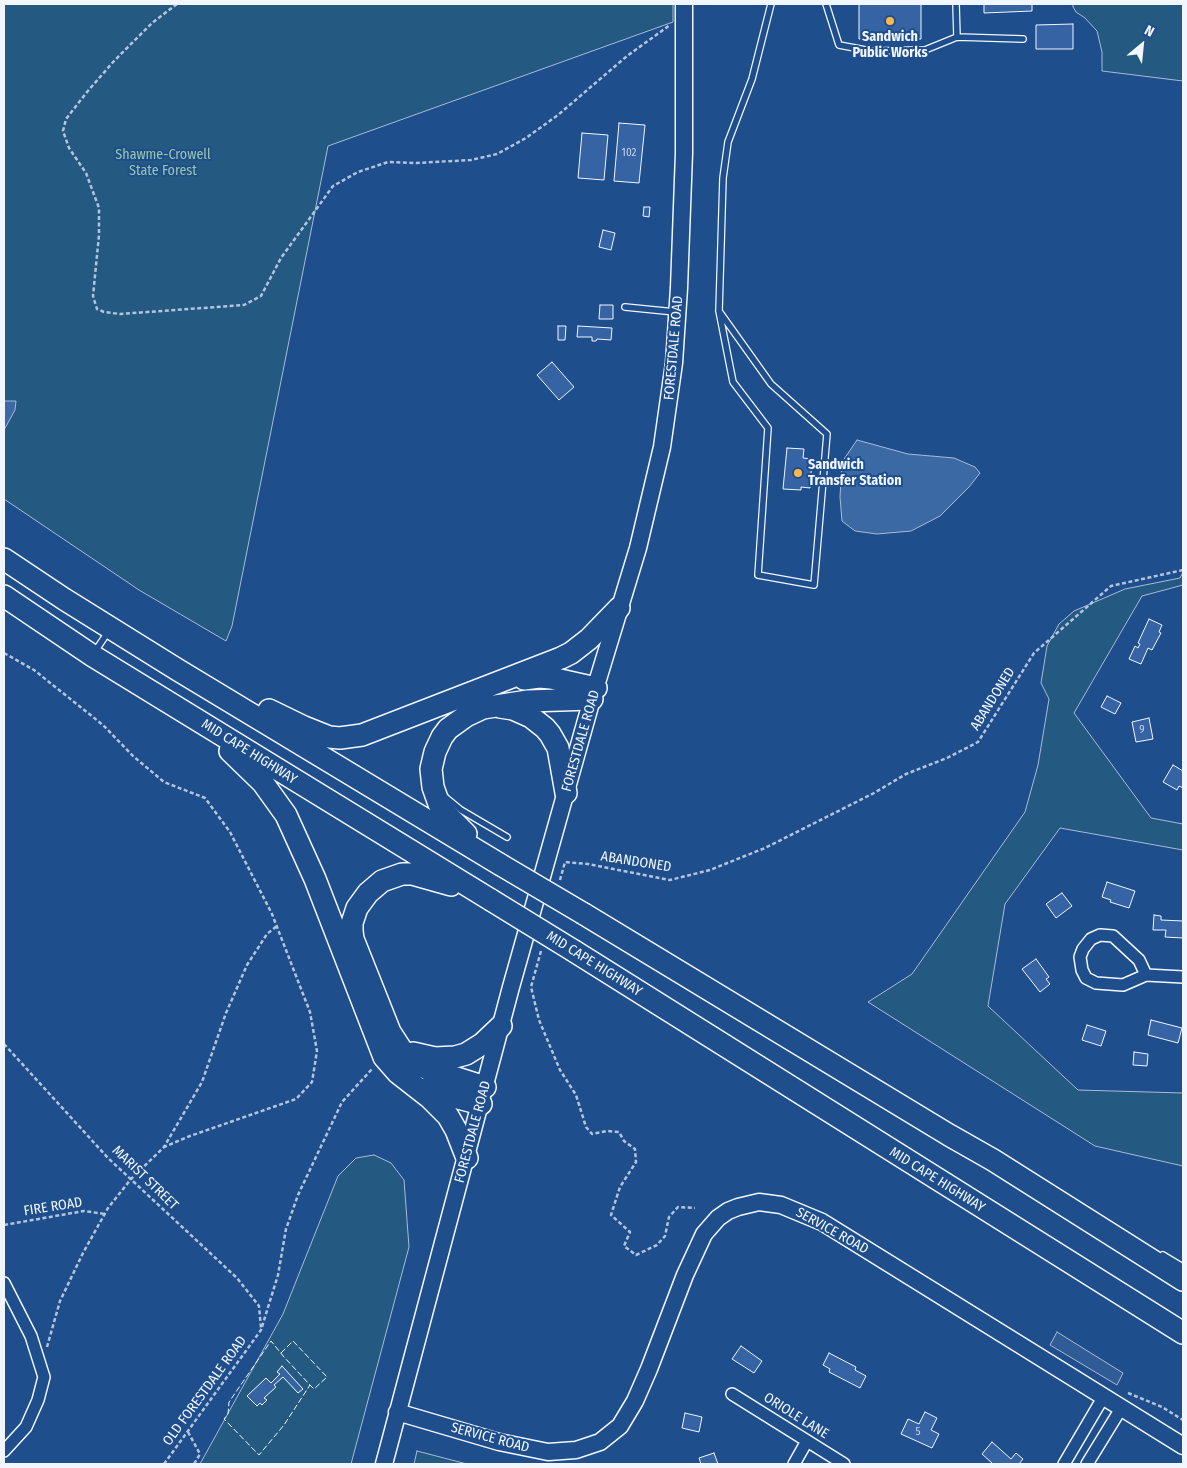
<!DOCTYPE html>
<style>
body{margin:0}
#map{position:relative;width:1187px;height:1468px;overflow:hidden;background:#1f4e8c;font-family:"Fira Sans Condensed",sans-serif}
canvas{display:block}
.frame{position:absolute;inset:0;border:5px solid #f2f6ff;pointer-events:none}
.north{position:absolute;left:1117px;top:20px;width:50px;height:50px;-webkit-text-stroke:4px #1f4e8c;paint-order:stroke;rotate:28deg;font-size:14px;font-weight:700;line-height:20px;text-align:center;color:#f2f6ff}
.north::after{content:'';display:block;margin:auto;width:18px;height:22px;background:#f2f6ff;clip-path:polygon(50% 0,100% 100%,50% 72%,0 100%)}
</style>
<div id="map">
<canvas width="1187" height="1468"></canvas>
<div class="frame"></div>
<div class="north">N</div>
</div>
<script>
const g = document.querySelector('canvas').getContext('2d');
g.lineJoin = 'round';
function fill(path, color) { g.fillStyle = color; g.fill(path, 'evenodd'); }
const poly = rows => new Path2D(rows.map(r => 'M' + r).join(''));
function strokePath(path, color, width, dash) { g.strokeStyle = color; g.lineWidth = width; g.lineCap = dash ? 'butt' : 'round'; g.setLineDash(dash || []); g.stroke(path); }
function label(font, color, halo, rows, align = 'center') {
  g.font = font + ' "Fira Sans Condensed",sans-serif'; g.lineWidth = 4; g.setLineDash([]); g.textBaseline = 'middle'; g.strokeStyle = halo; g.fillStyle = color; for (const [text, x, y, turn = 0] of rows) {
    g.save(); g.translate(x, y); g.rotate((+turn || 0) * Math.PI / 180); g.textAlign = isNaN(turn) ? turn : align; if (halo) g.strokeText(text, 0, 0); g.fillText(text, 0, 0); g.restore();
  }
}
const green = poly([
 [4,4,673,4,673,22,328,146,232,626,226,641,139,590,4,499,4,4],
 [1073,4,1183,4,1183,81,1102,71,1102,52,1097,31,1085,18,1076,12,1073,7,1073,4],
 [1183,572,1183,585,1142,596,1074,713,1151,818,1183,824,1183,850,1060,828,1005,904,988,1006,1078,1090,1183,1093,1183,1166,1095,1146,868,1002,912,974,1025,812,1038,765,1049,699,1041,683,1047,646,1059,624,1074,611,1125,589,1180,578,1183,572],
 [374,1155,391,1163,404,1180,409,1247,351,1464,200,1464,283,1314,338,1176,356,1158,374,1155],
 [417,1451,467,1464,414,1464,417,1451]
]);
const parking = poly([
 [1057,1332,1123,1373,1117,1385,1050,1345,1057,1332]
]);
const water = poly([
 [4,401,16,401,15,410,4,430,4,401],
 [857,440,908,454,954,458,975,467,980,473,969,487,940,516,911,531,877,534,855,531,842,521,840,497,842,462,857,440]
]);
const building = poly([
 [859,4,921,4,921,39,859,39,859,4],
 [984,4,1032,4,1032,11,984,13,984,4],
 [1073,24,1073,49,1036,49,1036,25,1073,24],
 [619,123,645,125,639,183,614,181,619,123],
 [582,133,608,135,604,180,578,178,582,133],
 [644,207,650,207,649,217,643,216,644,207],
 [603,230,615,233,611,250,599,247,603,230],
 [600,305,613,305,613,319,599,319,600,305],
 [558,326,566,326,565,340,558,340,558,326],
 [578,326,612,328,611,340,597,339,596,341,592,341,592,337,577,337,578,326],
 [552,362,574,387,559,400,537,375,552,362],
 [787,448,804,449,803,458,812,459,810,488,801,487,801,490,783,489,787,448],
 [1149,619,1162,625,1159,632,1161,633,1152,650,1148,648,1141,664,1129,659,1135,646,1138,648,1140,644,1138,643,1149,619],
 [1107,696,1121,703,1115,714,1101,707,1107,696],
 [1149,718,1153,739,1136,742,1132,722,1149,718],
 [1173,765,1183,771,1183,788,1179,786,1177,790,1163,782,1173,765],
 [1107,882,1135,891,1129,908,1110,902,1111,900,1102,897,1107,882],
 [1062,893,1072,906,1056,918,1046,904,1062,893],
 [1154,915,1161,916,1161,920,1183,921,1183,938,1165,937,1166,930,1153,930,1154,915],
 [1036,959,1049,977,1046,979,1050,984,1040,992,1022,969,1036,959],
 [1151,1020,1182,1028,1178,1043,1148,1035,1151,1020],
 [1087,1025,1106,1031,1101,1046,1082,1040,1087,1025],
 [1134,1052,1148,1054,1147,1066,1133,1065,1134,1052],
 [741,1346,762,1361,754,1373,732,1359,741,1346],
 [829,1353,856,1367,855,1370,866,1376,860,1388,829,1372,830,1369,823,1365,829,1353],
 [282,1366,303,1389,298,1393,283,1377,274,1385,276,1387,264,1398,267,1400,262,1405,260,1403,257,1406,247,1396,266,1378,271,1383,280,1374,277,1372,282,1366],
 [925,1412,937,1418,931,1430,939,1434,932,1448,901,1434,908,1419,919,1424,925,1412],
 [685,1413,702,1417,699,1432,682,1428,685,1413],
 [992,1442,1011,1459,1016,1453,1023,1459,1019,1464,991,1464,992,1463,982,1454,992,1442],
 [714,1453,718,1464,701,1464,699,1458,714,1453]
]);
const path = poly([
 [177,4,152,23,114,61,87,92,66,119,63,131,69,148,86,173,99,208,99,235,93,296,97,309,104,312,120,314,244,305,261,296,281,258,333,186,358,172,388,162,416,163,471,160,497,154,526,138,558,115,627,56,670,25],
 [4,653,34,670,103,725,133,756,164,782,205,798,230,832,272,914,310,1012,317,1051,312,1082,296,1099,190,1136,164,1147],
 [560,880,565,862,588,864,670,880,710,870,765,848,874,793,906,774,947,758,978,742,1034,653,1111,586,1183,570],
 [541,951,531,987,539,1020,560,1070,576,1095,586,1127,592,1134,607,1131,619,1132,624,1141,635,1149,636,1162,620,1187,611,1215,630,1232,624,1246,636,1255,657,1245,665,1236,669,1217,678,1207,695,1208],
 [4,1044,108,1158,237,1278,259,1306,261,1328],
 [4,1225,84,1211,105,1214],
 [47,1347,60,1301,83,1253,108,1208,131,1179,164,1147,202,1082,226,1013,247,965,267,934,277,926],
 [1128,1393,1162,1407,1183,1420],
 [188,1432,200,1454,194,1464],
 [164,1464,261,1330,278,1275,286,1229,298,1195,342,1102,372,1069]
]);
const lane = poly([
 [826,4,839,45,871,51,925,50,957,37,956,4],
 [957,37,1023,39],
 [625,307,675,312],
 [719,311,771,384,827,434,814,585,758,575,768,428,733,382,719,311,723,178,728,142,752,79,771,4],
 [94,653,108,632],
 [444,796,461,810,507,837],
 [1163,1255,1183,1267]
]);
const street = poly([
 [1100,935,1113,936,1139,960,1146,975,1123,985,1096,983,1086,978,1082,970,1080,957,1083,949,1091,939,1100,935],
 [1146,975,1183,977],
 [4,1283,31,1336,44,1377,38,1400,26,1427,4,1451],
 [732,1394,844,1464],
 [794,1464,807,1441],
 [1064,1464,1104,1396],
 [1087,1464,1122,1407]
]);
const secondary = poly([
 [397,1412,499,1442,548,1452,576,1450,600,1442,620,1426,635,1401,649,1369,685,1275,704,1234,718,1218,728,1211,738,1207,759,1202,781,1205,822,1222,1183,1446],
 [384,1464,511,987,592,699,638,548,662,447,674,363,679,288,684,153,684,4]
]);
const highway = poly([
 [4,559,64,599,178,670,501,865],
 [4,596,93,656,491,900],
 [524,679,539,677,551,678,596,688],
 [500,707,513,709,531,717,545,728,550,734,558,748,566,793],
 [269,710,304,727,329,737,340,738,362,735,561,658,571,653,589,639,619,608],
 [230,751,263,783,286,815,315,879,384,1057,398,1073,430,1098,448,1116,456,1130,467,1158],
 [466,834,444,812,439,804,433,787,431,769,435,752,442,737,448,729,466,716,483,708,528,701,592,699],
 [451,885,412,874,402,874,382,881,368,893,357,908,352,923,352,931,353,939,386,1022,390,1032,401,1049,420,1065,428,1069,485,1087],
 [584,914,949,1135,993,1160,1183,1280],
 [574,951,1183,1333],
 [413,1053,435,1058,455,1057,466,1054,482,1044,501,1026],
 [424,1089,481,1104]
]);
const highwayBridge = poly([
 [501,865,584,914],
 [491,900,574,951]
]);
const fence = poly([
 [281,1353,293,1341,327,1377,314,1389,310,1385,284,1357,271,1341,229,1402,228,1414,224,1419,259,1455,284,1425,310,1385]
]);
const markers = [
 [890,21,5,"#ffb74d"],
 [798,473,5,"#ffb74d"]
];
const numberNames = [
 ["102",629,153],
 ["9",1142,730],
 ["5",918,1432]
];
const poiNames = [
 ["Sandwich",890,37],
 ["Public Works",890,53],
 ["Sandwich",808,465,"left"],
 ["Transfer Station",808,481,"left"]
];
const parkNames = [
 ["Shawme-Crowell",163,155],
 ["State Forest",163,171]
];
const streetNames = [
 ["FORESTDALE ROAD",674,348,-85],
 ["ABANDONED",993,699,-58],
 ["FORESTDALE ROAD",581,741,-74],
 ["MID CAPE HIGHWAY",249,752,32],
 ["ABANDONED",636,862,9],
 ["MID CAPE HIGHWAY",594,964,32],
 ["FORESTDALE ROAD",473,1132,-75],
 ["MARIST STREET",145,1178,44],
 ["MID CAPE HIGHWAY",937,1180,32],
 ["FIRE ROAD",53,1207,-9],
 ["SERVICE ROAD",832,1231,29],
 ["OLD FORESTDALE ROAD",205,1391,-54],
 ["ORIOLE LANE",796,1416,32],
 ["SERVICE ROAD",490,1438,15]
];
fill(green, '#245a82');
strokePath(green, '#a8bbd7', 1);
fill(parking, '#305b95');
strokePath(parking, '#a8bbd7', 1);
fill(water, '#3b69a3');
strokePath(water, '#a8bbd7', 1);
fill(building, '#3563a3');
strokePath(building, '#f2f6ff', 1);
strokePath(lane, '#f2f6ff', 8);
strokePath(street, '#f2f6ff', 14);
strokePath(secondary, '#f2f6ff', 19);
strokePath(highway, '#f2f6ff', 24);
strokePath(path, '#b3c4dc', 2.5, [4, 2.5]);
strokePath(lane, '#1f4e8c', 5.5);
strokePath(street, '#1f4e8c', 11);
strokePath(secondary, '#1f4e8c', 16);
strokePath(highway, '#1f4e8c', 21);
strokePath(highwayBridge, '#f2f6ff', 24, []);
strokePath(highwayBridge, '#1f4e8c', 21);
strokePath(fence, '#f2f6ff', 1, [6, 2.5]);
for (const [x, y, r, color] of markers) { const dot = new Path2D(); dot.arc(x, y, r, 0, 2 * Math.PI); g.fillStyle = color; g.fill(dot); strokePath(dot, '#1f4e8c', 2); }
label('11px', '#c3d1e8', null, numberNames);
label('bold 14px', '#f2f6ff', '#1f4e8c', poiNames);
label('14px', '#97c8a6', '#1f4e8c', parkNames);
label('14px', '#f2f6ff', '#1f4e8c', streetNames);
</script>
